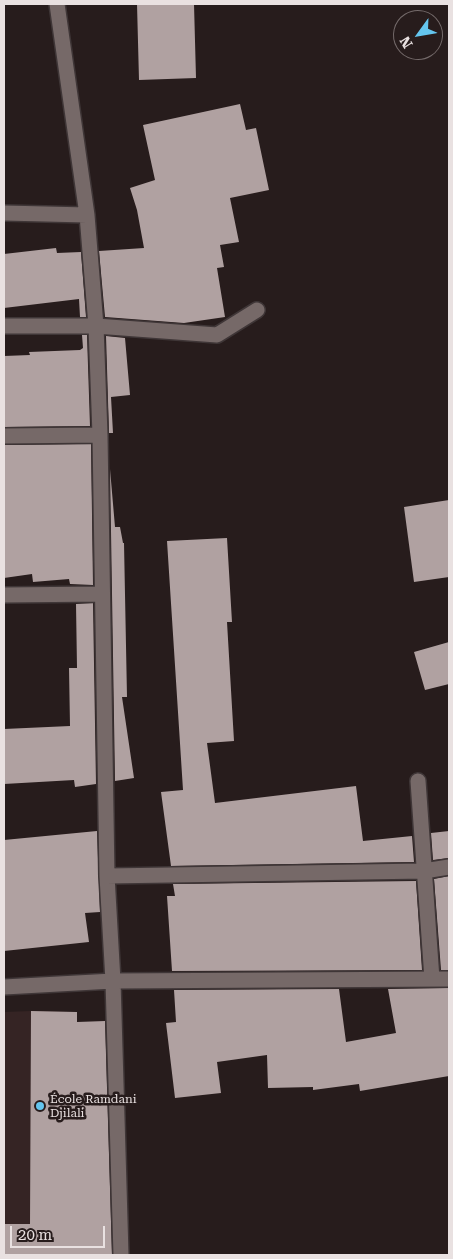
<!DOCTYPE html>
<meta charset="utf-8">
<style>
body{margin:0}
#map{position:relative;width:453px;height:1259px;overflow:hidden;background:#271c1c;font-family:"Roboto Serif",serif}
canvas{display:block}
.frame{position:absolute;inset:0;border:5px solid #e9e1e1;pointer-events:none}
.north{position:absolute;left:393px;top:10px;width:50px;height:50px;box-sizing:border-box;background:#271c1c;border:1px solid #756b6b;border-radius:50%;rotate:238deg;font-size:14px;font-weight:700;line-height:20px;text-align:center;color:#e9e1e1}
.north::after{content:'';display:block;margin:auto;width:18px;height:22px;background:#64c5ee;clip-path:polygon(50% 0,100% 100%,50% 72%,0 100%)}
.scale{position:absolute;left:10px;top:1226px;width:95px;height:22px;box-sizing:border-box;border:2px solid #e9e1e1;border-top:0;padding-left:6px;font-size:15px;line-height:18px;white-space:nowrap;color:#e9e1e1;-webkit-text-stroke:4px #271c1c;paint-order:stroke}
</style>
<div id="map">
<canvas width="453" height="1259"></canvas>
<div class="frame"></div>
<div class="north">N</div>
<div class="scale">20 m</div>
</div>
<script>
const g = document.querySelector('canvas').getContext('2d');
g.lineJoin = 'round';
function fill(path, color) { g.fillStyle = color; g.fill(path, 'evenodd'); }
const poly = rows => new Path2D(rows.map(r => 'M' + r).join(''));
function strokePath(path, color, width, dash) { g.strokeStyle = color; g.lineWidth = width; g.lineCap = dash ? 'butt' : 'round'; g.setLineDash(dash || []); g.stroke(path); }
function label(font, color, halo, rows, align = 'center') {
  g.font = font + ' "Roboto Serif",serif'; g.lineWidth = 5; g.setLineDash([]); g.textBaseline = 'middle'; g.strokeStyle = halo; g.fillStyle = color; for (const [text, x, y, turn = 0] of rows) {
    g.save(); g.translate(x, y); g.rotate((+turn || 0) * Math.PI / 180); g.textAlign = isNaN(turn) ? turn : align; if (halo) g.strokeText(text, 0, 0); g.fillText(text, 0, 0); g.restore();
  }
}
const built = poly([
 [31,1011,77,1012,76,1255,4,1255,4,1012]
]);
const building = poly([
 [137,4,194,4,196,78,139,80],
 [240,104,246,130,256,128,269,190,230,198,239,242,220,245,224,267,217,268,225,317,184,323,105,317,99,251,144,248,137,210,130,188,155,180,143,125],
 [56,248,57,253,81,252,86,317,80,317,79,299,4,308,4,254],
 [82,335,87,335,90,426,4,427,4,356,30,355,29,352,80,350,83,348],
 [106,336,125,338,130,395,111,397,113,433,109,433],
 [91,444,93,585,70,584,69,579,33,582,32,574,4,578,4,445],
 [110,469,115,527,120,527,123,543,124,543,127,697,122,697,134,778,115,781],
 [449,500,449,577,414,582,404,507],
 [227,538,232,622,227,622,234,741,207,743,215,803,356,786,363,841,412,836,414,862,171,866,161,792,183,790,167,541],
 [93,603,96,784,75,787,74,780,4,784,4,729,70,726,69,668,77,668,76,604],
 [449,642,449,684,425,690,414,652],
 [97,831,100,912,85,913,89,942,4,951,4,840],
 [449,831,449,858,433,860,431,833],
 [449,876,449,970,441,970,434,879],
 [416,881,422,970,172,971,167,896,175,896,173,884],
 [449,988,449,1076,360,1091,359,1084,313,1090,313,1087,268,1088,267,1055,217,1062,221,1093,175,1098,166,1023,176,1022,174,990,339,989,346,1042,396,1033,388,989],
 [31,1011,77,1012,77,1022,105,1021,112,1255,4,1255,4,1224,30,1224]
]);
const street = poly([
 [57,4,87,215,96,326,100,435,107,876,113,981,121,1255],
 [4,213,87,215],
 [4,326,96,326,217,335,257,310],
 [4,436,100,435],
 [4,595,102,594],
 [418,781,432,979],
 [107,876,424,871,449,867],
 [4,987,113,981,449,979]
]);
const markers = [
 [40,1106,5,"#64c5ee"]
];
const poiNames = [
 ["École Ramdani",50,1099],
 ["Djilali",50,1113]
];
fill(built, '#352424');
fill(building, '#b0a1a1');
strokePath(street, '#3f3637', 18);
strokePath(street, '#766968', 15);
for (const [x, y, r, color] of markers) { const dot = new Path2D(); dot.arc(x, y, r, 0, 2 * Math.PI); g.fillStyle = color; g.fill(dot); strokePath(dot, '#271c1c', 2); }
label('12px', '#e9e1e1', '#271c1c', poiNames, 'left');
</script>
